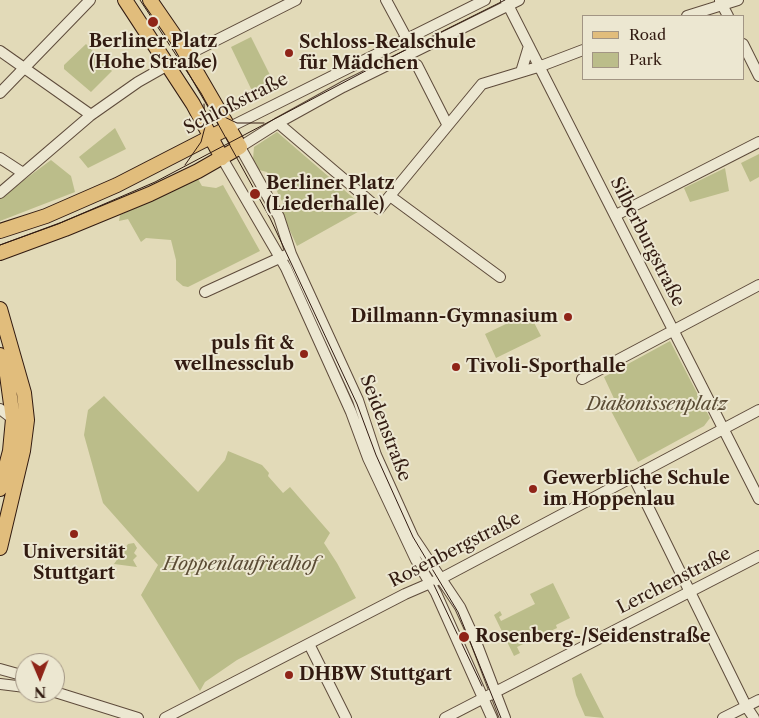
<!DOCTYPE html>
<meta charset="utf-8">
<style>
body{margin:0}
#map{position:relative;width:759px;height:718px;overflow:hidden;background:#e2dab8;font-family:"Libre Caslon Text",serif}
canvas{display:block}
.legend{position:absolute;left:582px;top:15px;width:162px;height:65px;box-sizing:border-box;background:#ece7d1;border:1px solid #a29584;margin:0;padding:6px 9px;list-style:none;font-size:15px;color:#321b11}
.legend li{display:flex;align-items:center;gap:10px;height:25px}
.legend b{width:25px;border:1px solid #a29584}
.north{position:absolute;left:15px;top:653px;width:50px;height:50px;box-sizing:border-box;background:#ece7d1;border:1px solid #a29584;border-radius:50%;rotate:179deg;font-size:14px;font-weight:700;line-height:20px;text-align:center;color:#321b11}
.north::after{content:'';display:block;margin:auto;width:18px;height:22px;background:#8f2418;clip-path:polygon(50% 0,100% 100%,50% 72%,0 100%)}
</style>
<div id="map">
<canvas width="759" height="718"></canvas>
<ul class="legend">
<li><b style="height:6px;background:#e1bd7c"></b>Road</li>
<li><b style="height:14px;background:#bbbd8a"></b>Park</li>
</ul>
<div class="north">N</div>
</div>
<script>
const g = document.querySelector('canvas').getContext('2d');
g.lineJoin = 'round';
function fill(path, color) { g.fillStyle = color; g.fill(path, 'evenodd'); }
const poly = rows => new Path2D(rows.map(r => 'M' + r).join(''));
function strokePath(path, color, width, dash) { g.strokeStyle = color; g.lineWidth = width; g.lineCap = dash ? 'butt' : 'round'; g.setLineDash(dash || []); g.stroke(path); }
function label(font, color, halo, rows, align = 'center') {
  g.font = font + ' "Libre Caslon Text",serif'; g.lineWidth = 4; g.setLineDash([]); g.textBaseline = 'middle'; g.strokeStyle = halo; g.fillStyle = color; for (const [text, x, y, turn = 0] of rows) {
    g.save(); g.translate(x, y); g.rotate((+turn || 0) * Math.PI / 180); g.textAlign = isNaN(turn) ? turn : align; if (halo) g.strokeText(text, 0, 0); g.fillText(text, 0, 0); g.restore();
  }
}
const green = poly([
 [251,37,271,77,267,79,270,87,254,95,231,47],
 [86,44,112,71,91,92,64,69,64,65],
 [115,128,126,149,88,168,79,157],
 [277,132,365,208,297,246,281,211,283,203,267,172,259,170,253,159,254,147],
 [759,154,759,177,750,182,741,163],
 [51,160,71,176,75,192,0,221,0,198],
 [725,168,729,191,690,202,684,188],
 [198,179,202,186,216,188,223,185,260,251,188,287,183,286,176,280,176,260,171,240,146,238,141,242,128,219,119,221,120,215],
 [529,313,541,336,496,358,485,334],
 [670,341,710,418,704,426,638,462,610,409,617,405,604,377],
 [104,396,198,492,225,460,228,451,262,465,269,473,268,476,283,493,290,487,330,533,324,543,337,563,356,598,237,660,205,682,200,691,141,595,158,565,103,503,84,435,88,410],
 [134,543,137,548,134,553,137,556,133,560,137,567,114,564,128,544],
 [553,583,570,618,556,625,557,628,517,647,520,653,514,656,494,615,500,611,502,615,499,617,501,621,535,604,530,594],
 [581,673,604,718,585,716,576,695,572,678]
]);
const minor = poly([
 [386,0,407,39],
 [506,1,759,499],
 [720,1,728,16],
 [687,16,738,0],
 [743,44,759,76],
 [0,51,91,115],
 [187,55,296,0],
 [417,65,447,124],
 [521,72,529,46],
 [0,93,90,0],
 [278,123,379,209,482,84,541,66,583,50],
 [228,128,485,0],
 [0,158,23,173],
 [222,158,286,268,351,412,368,458,416,560,436,593,492,718],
 [0,193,91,115,138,82,168,65],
 [390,196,500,277],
 [616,215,759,142],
 [205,292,286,255],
 [582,379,759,285],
 [0,409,13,419],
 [633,476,746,706,754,718],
 [309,644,346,718],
 [0,669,25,676],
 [0,684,25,687],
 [55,692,138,718],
 [165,718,405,594,442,578,759,410],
 [445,718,759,556],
 [505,718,476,642,460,607,413,537,376,455,358,400,291,254,279,217,240,147,278,123,343,87,519,0],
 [723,718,759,700]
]);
const major = poly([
 [125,0,193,104,222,158],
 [0,231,46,216,117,185,228,128],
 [0,253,65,229,150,194,198,171,240,147,179,42,150,0],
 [0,309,24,393,27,420,23,451,0,548],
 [0,355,7,375,13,419,10,451,0,489]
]);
const tram = poly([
 [140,0,201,93,270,218,357,404,376,455,413,537,458,612,501,718],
 [212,111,237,123,264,123],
 [185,165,201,142,205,127,204,104],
 [0,245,58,224,155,182,409,48,505,0],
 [434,585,482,686]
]);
const markers = [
 [153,22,6,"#8f2418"],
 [289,53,5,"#8f2418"],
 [255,194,6,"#8f2418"],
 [568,317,5,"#8f2418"],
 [304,354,5,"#8f2418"],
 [456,367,5,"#8f2418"],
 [533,489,5,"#8f2418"],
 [74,534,5,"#8f2418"],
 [464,637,6,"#8f2418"],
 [289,675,5,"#8f2418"]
];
const poiNames = [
 ["Berliner Platz",153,42,"center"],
 ["(Hohe Straße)",153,63,"center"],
 ["Schloss-Realschule",299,43],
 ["für Mädchen",299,64],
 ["Berliner Platz",266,184],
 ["(Liederhalle)",266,205],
 ["Dillmann-Gymnasium",558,317,"right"],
 ["puls fit &",294,344,"right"],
 ["wellnessclub",294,365,"right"],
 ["Tivoli-Sporthalle",466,367],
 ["Gewerbliche Schule",543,479],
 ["im Hoppenlau",543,500],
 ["Universität",74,553,"center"],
 ["Stuttgart",74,574,"center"],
 ["Rosenberg-/Seidenstraße",475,637],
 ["DHBW Stuttgart",299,675]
];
const streetNames = [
 ["Schloßstraße",236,104,-27],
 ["Silberburgstraße",647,242,63],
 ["Seidenstraße",385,428,69],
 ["Rosenbergstraße",455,550,-27],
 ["Lerchenstraße",674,581,-27]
];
const parkNames = [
 ["Diakonissenplatz",657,405],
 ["Hoppenlaufriedhof",240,565]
];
fill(green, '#bbbd8a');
strokePath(minor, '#5e4b3b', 12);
strokePath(major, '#321b11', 16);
strokePath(minor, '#ece7d1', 10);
strokePath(major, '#e1bd7c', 14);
strokePath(tram, '#321b11', 1);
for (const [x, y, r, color] of markers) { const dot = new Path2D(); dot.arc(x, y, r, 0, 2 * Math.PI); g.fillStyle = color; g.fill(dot); strokePath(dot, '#ece7d1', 2); }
label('bold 18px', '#321b11', '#ece7d1', poiNames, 'left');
label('18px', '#321b11', '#ece7d1', streetNames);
label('italic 18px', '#5b4c35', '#ece7d1', parkNames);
</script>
